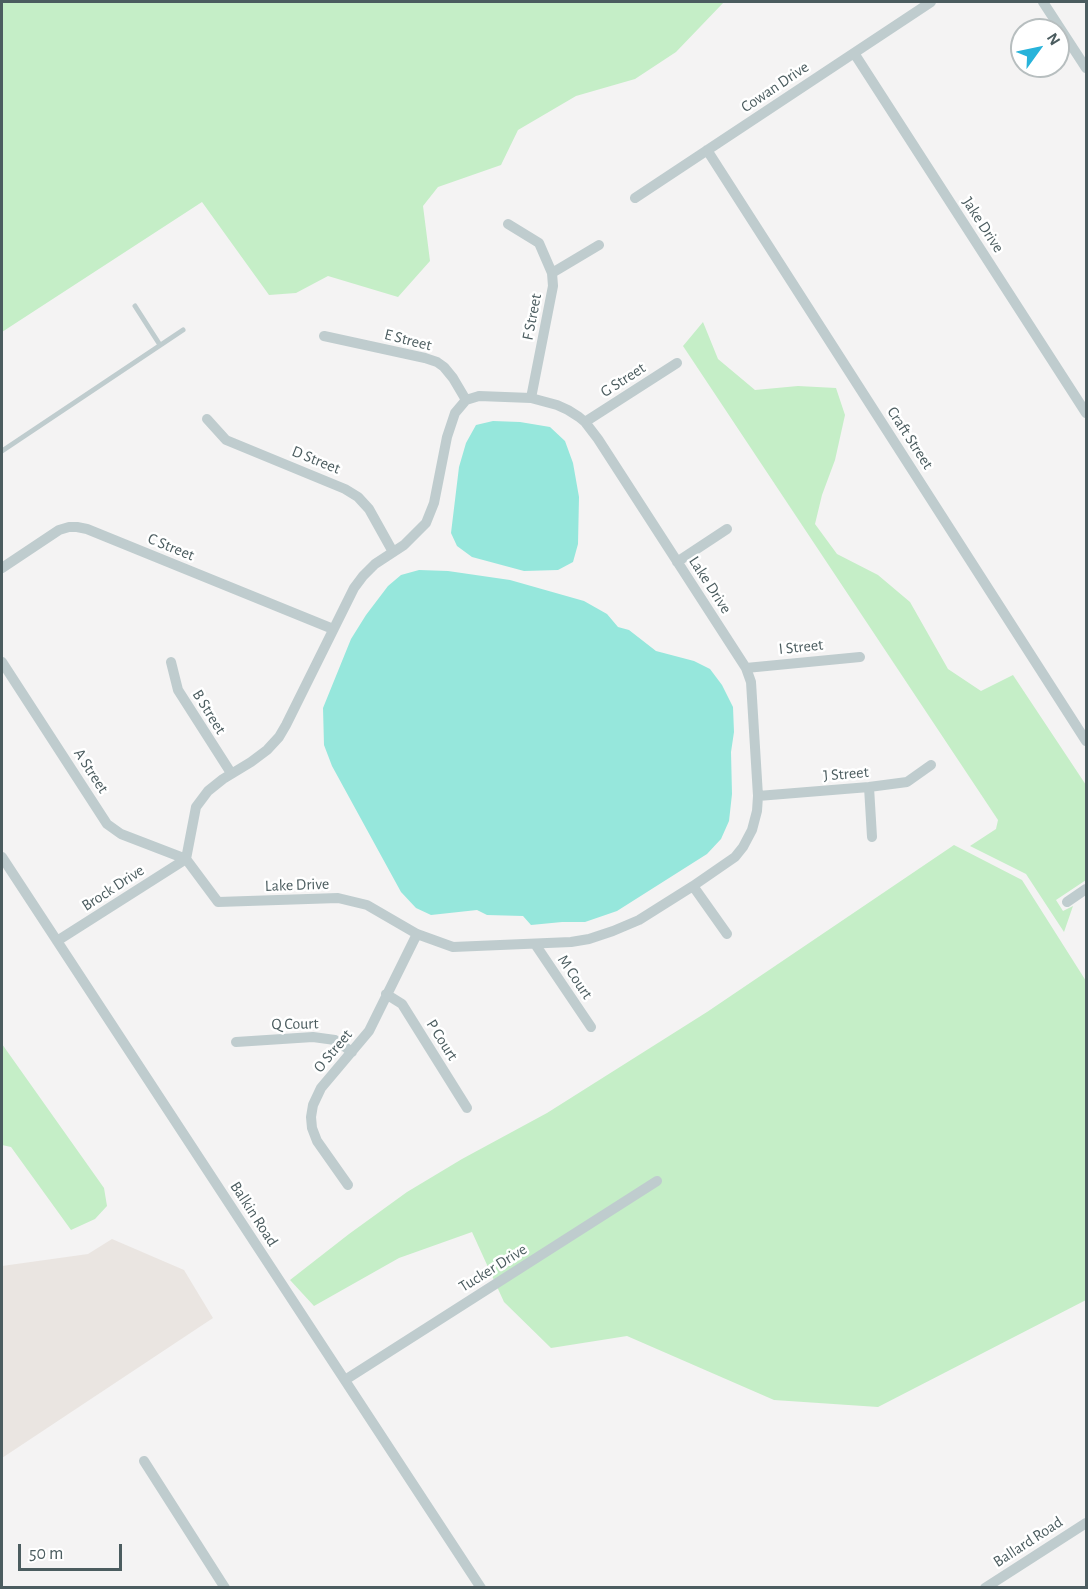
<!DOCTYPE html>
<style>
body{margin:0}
#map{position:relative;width:1088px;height:1589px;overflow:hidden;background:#f4f3f3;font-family:"Alegreya Sans",sans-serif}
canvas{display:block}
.frame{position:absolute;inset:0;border:3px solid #4b5c5f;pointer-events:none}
.north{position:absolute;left:1010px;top:18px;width:60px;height:60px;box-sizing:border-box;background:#fff;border:2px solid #b7bebf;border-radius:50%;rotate:57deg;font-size:16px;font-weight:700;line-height:24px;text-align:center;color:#4b5c5f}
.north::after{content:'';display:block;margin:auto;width:21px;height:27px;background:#27b3da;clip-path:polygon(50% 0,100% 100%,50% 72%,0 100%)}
.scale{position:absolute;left:18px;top:1544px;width:104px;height:27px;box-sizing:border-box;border:3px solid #4b5c5f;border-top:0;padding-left:8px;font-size:18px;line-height:21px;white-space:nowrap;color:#4b5c5f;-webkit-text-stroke:4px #fff;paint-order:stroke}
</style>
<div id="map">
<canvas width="1088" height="1589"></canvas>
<div class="frame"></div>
<div class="north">N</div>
<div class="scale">50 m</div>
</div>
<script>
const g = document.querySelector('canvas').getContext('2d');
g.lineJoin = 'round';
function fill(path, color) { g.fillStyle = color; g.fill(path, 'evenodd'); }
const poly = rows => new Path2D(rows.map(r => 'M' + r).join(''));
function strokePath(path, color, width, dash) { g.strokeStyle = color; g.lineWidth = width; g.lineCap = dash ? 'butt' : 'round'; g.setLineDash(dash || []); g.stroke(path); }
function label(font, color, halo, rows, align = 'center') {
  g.font = font + ' "Alegreya Sans",sans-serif'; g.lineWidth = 5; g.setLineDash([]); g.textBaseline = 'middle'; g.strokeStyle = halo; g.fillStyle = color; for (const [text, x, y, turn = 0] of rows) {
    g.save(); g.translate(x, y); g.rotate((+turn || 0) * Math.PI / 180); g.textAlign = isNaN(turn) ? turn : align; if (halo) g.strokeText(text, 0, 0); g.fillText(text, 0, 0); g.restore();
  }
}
const commercial = poly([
 [112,1239,184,1270,213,1318,2,1458,2,1266,88,1254]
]);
const green = poly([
 [2,2,724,2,676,52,635,79,576,96,518,130,501,165,438,187,423,206,430,261,398,297,328,276,296,293,269,295,202,202,2,332],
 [703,322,718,359,755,390,798,386,836,388,845,415,835,460,822,495,815,524,837,554,878,575,910,602,948,669,981,691,1013,675,1086,785,1086,880,1056,900,1063,911,1073,906,1064,932,1026,874,970,846,996,829,998,820,683,346],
 [954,845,1022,880,1086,981,1086,1300,878,1407,774,1400,627,1336,551,1348,504,1302,472,1232,399,1258,314,1306,290,1280,349,1234,407,1192,462,1159,547,1113,707,1012],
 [2,1044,104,1188,107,1206,95,1219,71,1230,11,1147,2,1145]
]);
const water = poly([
 [493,421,520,422,550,427,565,441,573,463,579,497,578,544,573,562,558,570,524,571,472,557,457,546,451,533,459,467,466,443,476,425],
 [419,570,448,571,510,580,584,601,607,614,618,627,629,630,656,651,694,661,710,669,722,685,733,707,734,732,731,752,732,794,729,821,721,839,707,854,617,911,585,922,562,922,531,925,523,916,487,915,477,910,431,915,416,908,401,892,332,766,324,745,323,708,351,639,366,615,388,586,401,575]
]);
const lane = poly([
 [135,306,160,345],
 [2,451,183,330]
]);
const street = poly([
 [1043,2,1086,68],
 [854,53,1086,413],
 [707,150,1086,741],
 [635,198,931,2],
 [508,224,539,243,552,273,553,286,531,398],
 [552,273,599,245],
 [324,336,425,358,437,362,444,367,453,378,466,400],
 [479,396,531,398,557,405,568,410,579,417,585,422,598,439,746,668,751,682,758,796,757,811,752,830,743,847,735,857,693,886,639,920,613,931,589,939,571,942,453,947,417,934,367,905,338,898,218,902,186,859,196,807,208,791,223,779,251,762,267,750,279,737,286,725,354,588,363,576,375,564,404,545,426,523,434,503,447,437,455,413,466,400,479,396],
 [207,419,226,440,345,489,358,497,369,509,393,552],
 [585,422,677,363],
 [677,562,727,529],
 [2,568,59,530,69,527,77,527,87,529,333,629],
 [2,662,107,824,121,834,186,859],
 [171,662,178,690,231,773],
 [746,668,860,657],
 [869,787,872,837],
 [758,796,869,787,907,782,931,765],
 [2,857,481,1588],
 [693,886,727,934],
 [1067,902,1086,889],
 [57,941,186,859],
 [535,944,591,1027],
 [386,994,402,1004,467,1108],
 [236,1042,313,1037,335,1040,352,1052],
 [348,1185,317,1141,312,1128,311,1117,313,1105,321,1088,369,1031,417,934],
 [345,1380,657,1181],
 [144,1461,225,1588],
 [985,1588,1086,1523]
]);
const streetNames = [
 ["Cowan Drive",775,87,-34],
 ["Jake Drive",983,225,57],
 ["F Street",532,317,-79],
 ["E Street",408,340,14],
 ["G Street",623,380,-33],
 ["Craft Street",910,438,57],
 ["D Street",316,460,22],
 ["C Street",171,547,22],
 ["Lake Drive",710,585,57],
 ["I Street",801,647,-6],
 ["B Street",209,712,58],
 ["A Street",91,771,57],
 ["J Street",846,774,-5],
 ["Lake Drive",297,885,-2],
 ["Brock Drive",113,888,-33],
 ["M Court",575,977,56],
 ["Q Court",295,1024,-1],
 ["P Court",442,1040,58],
 ["O Street",333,1051,-50],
 ["Balkin Road",254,1214,57],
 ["Tucker Drive",493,1268,-32],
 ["Ballard Road",1028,1542,-33]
];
fill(commercial, '#eae5e1');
fill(green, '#c5eec7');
fill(water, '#96e7dc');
strokePath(lane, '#bfccce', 5);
strokePath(street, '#bfccce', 10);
label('16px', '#4b5c5f', '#fff', streetNames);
</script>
